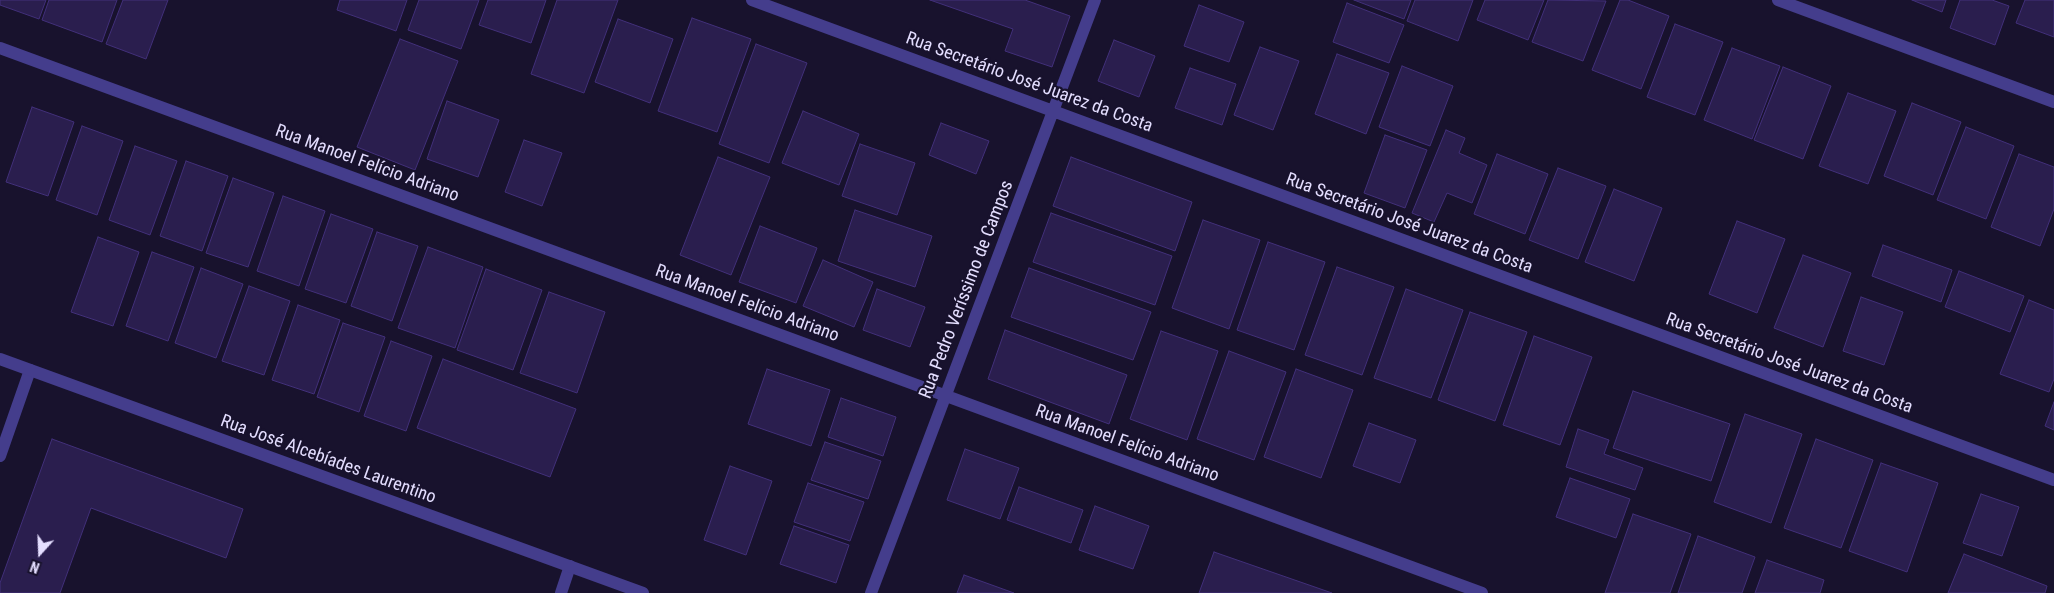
<!DOCTYPE html>
<meta charset="utf-8">
<style>
body{margin:0}
#map{position:relative;width:2054px;height:593px;overflow:hidden;background:#18122d;font-family:"Roboto Condensed",sans-serif}
canvas{display:block}
.north{position:absolute;left:15px;top:528px;width:50px;height:50px;-webkit-text-stroke:4px #18122d;paint-order:stroke;rotate:200deg;font-size:14px;font-weight:700;line-height:20px;text-align:center;color:#e4deff}
.north::after{content:'';display:block;margin:auto;width:18px;height:22px;background:#e4deff;clip-path:polygon(50% 0,100% 100%,50% 72%,0 100%)}
</style>
<div id="map">
<canvas width="2054" height="593"></canvas>
<div class="north">N</div>
</div>
<script>
const g = document.querySelector('canvas').getContext('2d');
g.lineJoin = 'round';
function fill(path, color) { g.fillStyle = color; g.fill(path, 'evenodd'); }
const poly = rows => new Path2D(rows.map(r => 'M' + r).join(''));
function strokePath(path, color, width, dash) { g.strokeStyle = color; g.lineWidth = width; g.lineCap = dash ? 'butt' : 'round'; g.setLineDash(dash || []); g.stroke(path); }
function label(font, color, halo, rows, align = 'center') {
  g.font = font + ' "Roboto Condensed",sans-serif'; g.lineWidth = 4.5; g.setLineDash([]); g.textBaseline = 'middle'; g.strokeStyle = halo; g.fillStyle = color; for (const [text, x, y, turn = 0] of rows) {
    g.save(); g.translate(x, y); g.rotate((+turn || 0) * Math.PI / 180); g.textAlign = isNaN(turn) ? turn : align; if (halo) g.strokeText(text, 0, 0); g.fillText(text, 0, 0); g.restore();
  }
}
const building = poly([
 [0,0,46,0,39,19,0,5,0,0],
 [49,0,117,0,102,42,42,20,49,0],
 [123,0,168,0,146,59,106,44,123,0],
 [340,0,407,0,396,31,337,10,340,0],
 [419,0,479,0,461,49,408,30,419,0],
 [488,0,546,0,531,43,479,25,488,0],
 [557,0,618,0,584,93,531,74,557,0],
 [930,0,1025,0,1070,16,1052,67,1005,51,1013,29,930,0],
 [1354,0,1411,0,1404,19,1354,0],
 [1415,0,1473,0,1458,41,1407,21,1415,0],
 [1485,0,1544,0,1528,40,1477,20,1485,0],
 [1548,0,1606,1,1583,61,1532,42,1548,0],
 [1620,0,1628,0,1669,16,1641,89,1592,70,1620,0],
 [1912,0,1946,0,1942,12,1912,0],
 [1960,0,1992,0,2009,6,1995,45,1950,28,1960,0],
 [2025,0,2054,0,2054,37,2016,23,2025,0],
 [1347,3,1404,25,1389,63,1333,42,1347,3],
 [1199,5,1244,22,1229,62,1184,46,1199,5],
 [692,18,751,39,717,132,658,111,692,18],
 [618,19,673,39,650,103,595,82,618,19],
 [1675,24,1723,42,1695,115,1647,97,1675,24],
 [400,39,458,61,415,170,357,147,400,39],
 [1114,40,1155,56,1139,97,1098,81,1114,40],
 [756,44,807,63,769,163,719,144,756,44],
 [1260,47,1299,61,1273,130,1234,115,1260,47],
 [1732,48,1780,66,1752,139,1704,120,1732,48],
 [1337,54,1389,73,1366,134,1315,114,1337,54],
 [1402,66,1453,86,1430,146,1379,127,1402,66],
 [1783,67,1831,86,1803,159,1754,140,1783,67],
 [1190,68,1236,84,1222,125,1175,108,1190,68],
 [1848,93,1896,111,1868,184,1819,166,1848,93],
 [447,101,499,120,478,177,427,159,447,101],
 [1912,103,1961,122,1933,195,1884,176,1912,103],
 [32,107,74,122,48,196,6,182,32,107],
 [803,111,859,134,839,185,782,163,803,111],
 [941,123,989,141,976,174,929,155,941,123],
 [82,126,123,141,97,215,56,200,82,126],
 [1966,127,2014,146,1986,219,1937,200,1966,127],
 [1446,130,1465,138,1459,153,1487,165,1472,203,1447,193,1434,222,1412,213,1446,130],
 [1385,135,1427,150,1405,208,1364,193,1385,135],
 [524,140,562,153,542,206,505,192,524,140],
 [860,144,915,163,897,215,842,196,860,144],
 [135,146,177,161,150,235,109,220,135,146],
 [1497,154,1548,174,1525,234,1474,214,1497,154],
 [2019,154,2054,167,2054,209,2040,246,1991,227,2019,154],
 [718,157,770,177,731,275,680,255,718,157],
 [1071,157,1192,202,1175,251,1053,206,1071,157],
 [186,161,228,176,202,251,160,236,186,161],
 [1558,168,1606,186,1578,259,1529,240,1558,168],
 [233,178,274,193,248,267,206,253,233,178],
 [1614,189,1662,208,1634,281,1585,262,1614,189],
 [283,196,325,211,299,286,257,271,283,196],
 [855,210,932,236,915,287,838,261,855,210],
 [1051,213,1172,256,1155,305,1033,262,1051,213],
 [331,214,373,229,346,303,305,289,331,214],
 [1203,220,1260,240,1229,329,1172,308,1203,220],
 [1737,221,1785,239,1757,313,1709,294,1737,221],
 [760,226,817,248,796,303,739,282,760,226],
 [377,232,418,246,392,321,351,306,377,232],
 [98,237,139,252,113,326,71,312,98,237],
 [1268,242,1325,262,1294,350,1237,330,1268,242],
 [1883,245,1952,270,1941,302,1872,276,1883,245],
 [428,247,483,267,455,348,398,328,428,247],
 [152,252,194,267,168,341,126,326,152,252],
 [1803,255,1851,273,1823,347,1774,328,1803,255],
 [823,260,873,282,854,327,803,306,823,260],
 [1337,267,1394,287,1362,375,1305,355,1337,267],
 [201,268,243,284,216,358,175,343,201,268],
 [1029,268,1151,312,1133,360,1011,317,1029,268],
 [486,269,542,290,513,370,457,350,486,269],
 [1959,271,2024,296,2010,332,1945,307,1959,271],
 [249,286,290,301,264,375,222,361,249,286],
 [877,289,925,307,910,347,863,330,877,289],
 [1406,289,1463,310,1431,398,1374,378,1406,289],
 [549,292,605,312,577,393,520,373,549,292],
 [1861,297,1903,312,1884,365,1843,351,1861,297],
 [2029,300,2054,310,2054,379,2049,392,2000,374,2029,300],
 [298,305,340,320,314,394,272,380,298,305],
 [1470,312,1527,332,1495,421,1438,400,1470,312],
 [343,323,385,337,359,412,317,397,343,323],
 [1005,330,1127,375,1109,424,988,379,1005,330],
 [1161,331,1218,351,1187,440,1130,419,1161,331],
 [1534,336,1592,357,1560,445,1503,425,1534,336],
 [391,341,432,356,406,431,364,416,391,341],
 [1229,351,1286,372,1254,460,1197,439,1229,351],
 [443,359,576,409,550,477,417,428,443,359],
 [767,369,830,390,811,446,748,424,767,369],
 [1296,369,1353,390,1321,478,1264,457,1296,369],
 [1633,391,1730,424,1711,481,1613,448,1633,391],
 [841,398,896,417,883,456,828,437,841,398],
 [2054,402,2054,430,2045,426,2054,402],
 [1745,414,1802,434,1771,523,1714,502,1745,414],
 [1369,423,1416,440,1400,483,1353,466,1369,423],
 [1578,429,1609,440,1604,454,1643,468,1635,490,1566,467,1578,429],
 [52,439,243,509,226,558,91,508,60,593,0,593,0,583,52,439],
 [1816,439,1873,460,1841,548,1784,528,1816,439],
 [825,442,881,461,868,499,811,480,825,442],
 [965,449,1019,468,1000,519,947,500,965,449],
 [1881,463,1938,483,1907,572,1849,551,1881,463],
 [730,466,772,481,746,555,704,540,730,466],
 [1570,478,1630,499,1616,538,1556,517,1570,478],
 [808,483,864,502,850,541,794,522,808,483],
 [1019,487,1083,510,1071,543,1007,520,1019,487],
 [1981,494,2019,507,2002,556,1963,543,1981,494],
 [1095,506,1149,526,1133,569,1079,550,1095,506],
 [1633,514,1691,534,1670,593,1605,593,1633,514],
 [794,526,849,545,836,583,780,564,794,526],
 [1698,536,1755,557,1742,593,1678,593,1698,536],
 [1214,552,1332,593,1199,593,1214,552],
 [1964,554,2047,586,2045,593,1948,593,1964,554],
 [1767,560,1824,580,1820,593,1755,593,1767,560],
 [964,575,1014,593,957,593,964,575]
]);
const minor = poly([
 [752,0,2054,480],
 [1778,0,2054,102],
 [0,48,1482,593],
 [0,456,30,370],
 [561,593,570,566],
 [871,593,1095,0]
]);
const tertiary = poly([
 [0,359,643,593]
]);
const streetNames = [
 ["Rua Secretário José Juarez da Costa",1029,83,20],
 ["Rua Manoel Felício Adriano",367,164,20],
 ["Rua Secretário José Juarez da Costa",1409,224,20],
 ["Rua Pedro Veríssimo de Campos",967,290,-69],
 ["Rua Manoel Felício Adriano",747,304,20],
 ["Rua Secretário José Juarez da Costa",1789,364,20],
 ["Rua Manoel Felício Adriano",1127,444,20],
 ["Rua José Alcebíades Laurentino",328,460,20]
];
fill(building, '#2a1e4e');
strokePath(building, '#42307a', 1);
strokePath(minor, '#443d8c', 12);
strokePath(tertiary, '#443d8c', 12);
label('18px', '#e4deff', '#18122d', streetNames);
</script>
